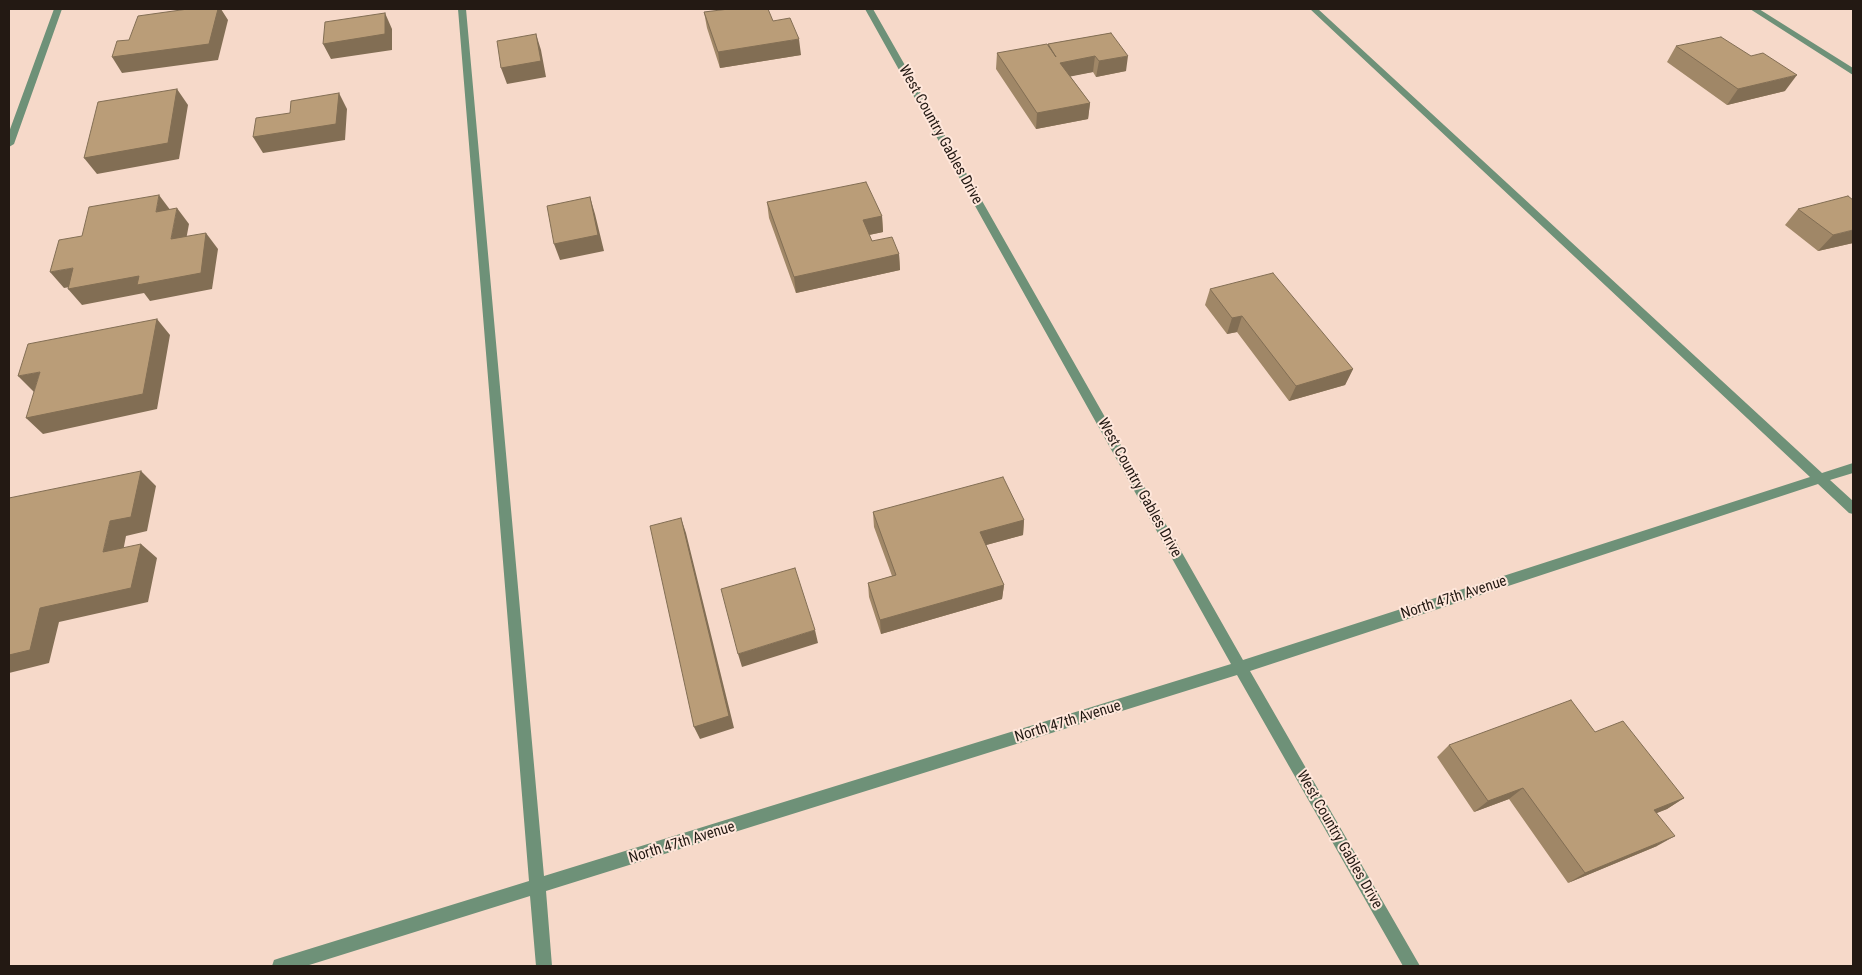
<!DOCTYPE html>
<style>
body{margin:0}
#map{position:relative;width:1862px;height:975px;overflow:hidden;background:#f6d9c9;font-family:"Roboto Condensed",sans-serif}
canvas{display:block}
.frame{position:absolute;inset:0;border:10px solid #231913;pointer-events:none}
</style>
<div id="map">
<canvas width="1862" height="975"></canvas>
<div class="frame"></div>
</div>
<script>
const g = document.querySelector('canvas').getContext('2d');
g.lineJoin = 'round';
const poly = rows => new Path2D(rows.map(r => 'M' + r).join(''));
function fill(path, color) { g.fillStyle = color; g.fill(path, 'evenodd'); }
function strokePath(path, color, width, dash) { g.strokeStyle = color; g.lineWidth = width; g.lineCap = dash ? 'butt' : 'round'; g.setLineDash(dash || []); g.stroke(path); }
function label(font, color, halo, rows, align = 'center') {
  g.font = font + ' "Roboto Condensed",sans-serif'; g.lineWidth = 4; g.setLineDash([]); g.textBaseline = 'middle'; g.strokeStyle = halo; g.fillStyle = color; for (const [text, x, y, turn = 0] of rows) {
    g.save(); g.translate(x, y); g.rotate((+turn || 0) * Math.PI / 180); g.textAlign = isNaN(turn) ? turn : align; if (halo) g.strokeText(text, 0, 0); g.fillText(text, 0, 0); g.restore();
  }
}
const minor = poly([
 [54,9,62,9,14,144,9,147,9,132,54,9],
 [458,9,466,9,544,876,1231,664,865,9,873,9,1243,660,1810,477,1310,9,1318,9,1822,473,1853,463,1853,473,1830,480,1853,501,1853,514,1849,513,1818,484,1250,671,1420,966,1403,966,1237,675,546,891,552,966,536,966,530,896,306,966,272,966,274,960,280,958,529,881,458,9],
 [1750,9,1759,9,1853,68,1853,75,1750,9]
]);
const wall = poly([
 [704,12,773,21,801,55,720,68,707,28],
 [1111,33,1126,71,1096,77,1093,72,1070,76,1090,103,1088,119,1036,129,996,69,997,53,1048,46,1048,44],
 [1676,46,1785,91,1727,105,1667,62],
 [767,202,882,216,883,232,869,235,872,241,899,254,900,270,796,293,769,218],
 [1798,209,1853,243,1818,251,1785,225],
 [1210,289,1353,369,1345,385,1289,401,1237,332,1227,334,1205,305],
 [873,512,1024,520,1023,535,986,545,1004,585,1002,599,881,634,869,597,868,583,892,576,874,527],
 [1449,745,1684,798,1667,809,1656,813,1657,846,1568,883,1509,799,1474,812,1437,757]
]);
const shadedWall = poly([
 [218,9,221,9,228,20,218,60,122,73,112,57],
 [385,13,392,29,392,50,331,59,323,44],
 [536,34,541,50,546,77,507,84,501,68],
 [799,39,801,55,720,68,718,52],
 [1095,56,1093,72,1058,79,1060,63],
 [1128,56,1126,71,1096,77,1099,61],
 [1797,75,1785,91,1727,105,1738,89],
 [177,89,188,105,179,159,97,174,84,158],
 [339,93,347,109,345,140,263,153,253,137],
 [1090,103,1088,119,1036,129,1037,113],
 [159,195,171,211,156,212],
 [590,197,595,214,604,251,560,260,554,244],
 [177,208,189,224,183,256,171,239],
 [882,216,883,232,864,236,863,220],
 [1853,230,1853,243,1818,251,1833,235],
 [206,233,218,249,212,289,150,301,144,293,82,305,68,289],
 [899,254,900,270,796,293,794,277],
 [73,268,87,284,64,288,50,272],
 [1242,316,1237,332,1227,334,1232,318],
 [157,319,170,335,157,409,43,434,26,418],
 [1353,369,1345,385,1289,401,1296,386],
 [40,372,34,392,18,376],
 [141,471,156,486,147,531,126,536,120,567,103,552,110,521],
 [681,518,686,533,734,728,700,739,694,727],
 [1024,520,1023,535,979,547,980,532],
 [141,544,157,558,148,602,59,622,49,663,9,673,9,655,40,608],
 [1004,585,1002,599,881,634,880,620],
 [815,630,818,643,742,667,738,654],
 [1523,788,1509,799,1474,812,1488,801],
 [1684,798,1667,809,1637,821,1654,810],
 [1675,836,1657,846,1568,883,1585,873]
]);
const building = poly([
 [188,9,218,9,209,44,112,57,117,41,129,40,138,16,188,9],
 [729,9,768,9,773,21,790,18,799,39,718,52,704,12,729,9],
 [385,13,385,34,323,44,325,22,385,13],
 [1111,33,1128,56,1099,61,1095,56,1060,63,1090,103,1037,113,997,53,1047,44,1056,57,1048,44,1111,33],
 [536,34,541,61,501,68,497,41,536,34],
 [1721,37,1751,56,1763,53,1797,75,1738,89,1676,46,1721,37],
 [177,89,168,143,84,158,98,102,177,89],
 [339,93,336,124,253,137,256,118,290,113,291,101,339,93],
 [866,182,882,216,863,220,872,241,892,237,899,254,794,277,767,202,866,182],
 [159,195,156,212,177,208,171,239,206,233,201,273,137,285,139,276,68,289,73,268,50,272,59,240,82,236,89,207,159,195],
 [1848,196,1853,200,1853,230,1833,235,1798,209,1848,196],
 [590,197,598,235,554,244,547,206,590,197],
 [1273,273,1353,369,1296,386,1242,316,1232,318,1210,289,1273,273],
 [157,319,143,394,26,418,40,372,18,376,28,344,157,319],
 [141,471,131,517,110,521,103,552,141,544,131,588,40,608,30,650,9,655,9,498,141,471],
 [1003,477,1024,520,980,532,1004,585,880,620,868,583,896,575,873,512,1003,477],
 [681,518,729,716,694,727,650,526,681,518],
 [795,568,815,630,738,654,721,589,795,568],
 [1571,700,1595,732,1623,721,1684,798,1654,810,1675,836,1585,873,1523,788,1488,801,1449,745,1571,700]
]);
const streetNames = [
 ["West Country Gables Drive",940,135,61],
 ["West Country Gables Drive",1139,488,61],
 ["North 47th Avenue",1454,598,-18],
 ["North 47th Avenue",1068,722,-17],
 ["West Country Gables Drive",1339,840,60],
 ["North 47th Avenue",682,843,-17]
];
fill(minor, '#6e9178');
fill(wall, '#a08767');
fill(shadedWall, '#826e54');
fill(building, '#ba9d78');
strokePath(building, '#826e54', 1);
label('15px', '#231913', '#ffe7db', streetNames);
</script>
